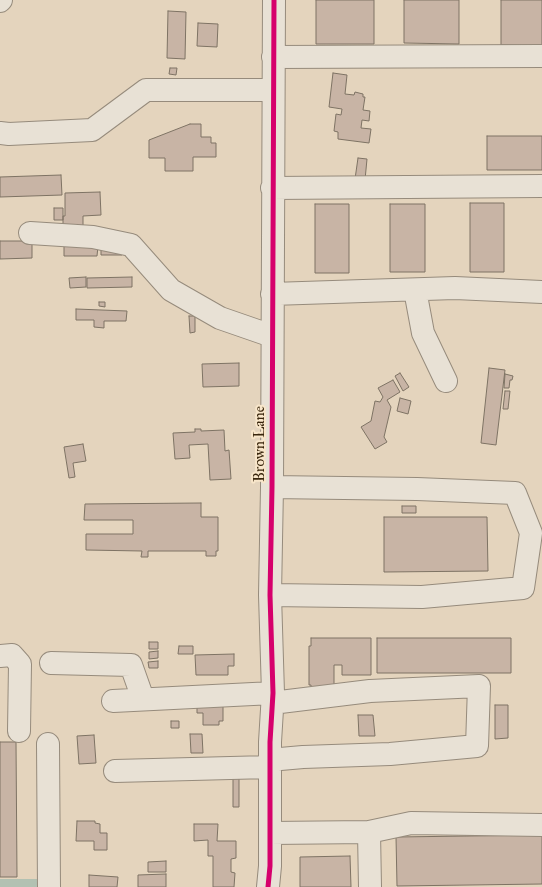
<!DOCTYPE html>
<style>
body{margin:0}
canvas{display:block;background:#e4d4bd}
</style>
<canvas width="542" height="887"></canvas>
<script>
const g = document.querySelector('canvas').getContext('2d');
g.lineJoin = 'round';
function fill(path, color) { g.fillStyle = color; g.fill(path, 'evenodd'); }
const poly = rows => new Path2D(rows.map(r => 'M' + r).join(''));
function strokePath(path, color, width, dash) { g.strokeStyle = color; g.lineWidth = width; g.lineCap = dash ? 'butt' : 'round'; g.setLineDash(dash || []); g.stroke(path); }
function label(font, color, halo, rows, align = 'center') {
  g.font = font + ' "IM FELL Great Primer",serif'; g.lineWidth = 4; g.setLineDash([]); g.textBaseline = 'middle'; g.strokeStyle = halo; g.fillStyle = color; for (const [text, x, y, turn = 0] of rows) {
    g.save(); g.translate(x, y); g.rotate((+turn || 0) * Math.PI / 180); g.textAlign = isNaN(turn) ? turn : align; if (halo) g.strokeText(text, 0, 0); g.fillText(text, 0, 0); g.restore();
  }
}
const water = poly([
 [0,879,38,879,38,887,0,887]
]);
const building = poly([
 [316,0,374,0,374,44,316,44,316,0],
 [404,0,459,0,459,44,404,43,404,0],
 [501,0,542,0,542,46,501,45,501,0],
 [168,11,186,12,185,59,167,58,168,11],
 [198,23,218,24,217,47,197,46,198,23],
 [170,68,177,68,176,75,169,74,170,68],
 [333,73,347,75,345,94,354,95,355,92,363,94,363,97,365,97,363,110,370,111,369,121,362,120,361,128,371,129,369,143,338,139,338,132,334,131,336,114,341,115,342,109,329,107,333,73],
 [190,124,201,124,201,137,211,137,211,143,216,143,216,157,193,157,193,171,165,171,165,158,149,158,149,140,190,124],
 [487,136,542,136,542,170,487,170,487,136],
 [358,158,367,159,365,180,355,179,358,158],
 [61,175,62,195,0,197,0,177,61,175],
 [100,192,101,215,83,216,83,227,63,228,63,216,65,216,65,193,100,192],
 [470,203,504,203,504,272,470,272,470,203],
 [315,204,349,204,349,273,315,273,315,204],
 [390,204,425,204,425,272,390,272,390,204],
 [54,208,63,208,63,220,54,220,54,208],
 [0,241,32,241,32,258,0,259,0,241],
 [64,246,98,246,97,256,64,256,64,246],
 [101,246,122,247,122,255,101,255,101,246],
 [86,277,86,287,70,288,69,278,86,277],
 [132,277,132,287,87,288,87,278,132,277],
 [99,302,105,302,105,307,99,306,99,302],
 [76,309,127,311,126,321,104,321,104,328,94,327,94,320,76,320,76,309],
 [189,316,195,316,195,332,190,333,189,316],
 [239,363,239,386,203,387,202,364,239,363],
 [489,368,505,370,496,445,481,443,489,368],
 [400,373,409,387,403,391,395,376,400,373],
 [505,374,513,376,512,380,510,380,509,388,504,388,505,374],
 [393,380,400,392,387,400,391,407,384,437,387,442,375,449,361,427,371,421,375,401,380,402,383,397,378,388,393,380],
 [505,391,510,391,508,409,503,409,505,391],
 [400,398,411,401,408,414,397,411,400,398],
 [195,429,201,429,201,431,224,430,225,451,229,450,231,479,210,480,208,444,189,445,190,458,175,459,173,433,195,432,195,429],
 [83,444,86,461,73,463,75,477,69,478,64,447,83,444],
 [201,503,201,517,218,517,218,551,216,551,216,556,206,556,206,551,148,551,148,557,141,557,142,551,86,550,86,534,133,534,133,520,84,520,85,504,201,503],
 [402,506,416,506,416,513,402,513,402,506],
 [384,517,487,517,488,571,384,572,384,517],
 [311,638,371,638,371,675,342,675,342,665,334,665,334,685,319,686,319,694,311,694,311,685,309,685,309,646,311,646,311,638],
 [377,638,511,638,511,673,377,673,377,638],
 [149,642,158,642,158,649,149,649,149,642],
 [179,646,193,646,193,654,178,654,179,646],
 [158,651,158,658,149,659,149,652,158,651],
 [234,654,234,666,228,666,228,675,196,675,195,655,234,654],
 [158,661,158,668,149,668,148,662,158,661],
 [197,703,223,703,223,721,219,721,219,725,203,725,203,713,197,713,197,703],
 [495,705,508,705,508,738,495,739,495,705],
 [358,715,373,715,375,736,359,736,358,715],
 [171,721,179,721,179,728,171,728,171,721],
 [190,734,202,734,203,753,191,753,190,734],
 [94,735,96,763,79,764,77,736,94,735],
 [0,742,16,742,17,877,0,877,0,742],
 [233,777,239,777,239,807,233,807,233,777],
 [77,821,95,821,95,823,100,824,100,833,107,833,107,850,94,850,94,841,76,841,77,821],
 [194,824,218,824,217,841,236,841,236,858,231,859,231,872,235,873,234,887,213,887,213,856,208,856,208,840,194,841,194,824],
 [542,835,542,884,397,886,396,837,542,835],
 [350,856,351,887,300,887,300,857,350,856],
 [166,861,166,872,148,872,148,862,166,861],
 [166,874,166,887,138,887,138,875,166,874],
 [89,875,118,877,117,887,89,887,89,875]
]);
const minor = poly([
 [0,1,1,0],
 [273,57,542,56],
 [0,133,9,134,92,130,146,90,273,90],
 [272,188,542,186],
 [30,233,93,237,131,245,171,290,220,318,272,336],
 [415,290,423,333,446,381],
 [272,294,455,288,542,292],
 [270,595,422,597,523,588,531,533,515,493,417,489,272,487],
 [0,656,12,655,20,664,19,731],
 [51,663,131,665,143,699],
 [113,701,273,693],
 [48,744,49,887],
 [269,760,303,757,390,754,477,746,479,686,370,691,272,703],
 [115,771,269,767],
 [369,832,370,887],
 [270,833,369,832,411,823,542,825],
 [268,887,270,866,270,742,273,693,270,595,272,487,274,0]
]);
const cycleway = poly([
 [268,887,270,866,270,742,273,693,270,595,272,487,274,0]
]);
const streetNames = [
 ["Brown Lane",260,444,-90]
];
fill(water, '#b2c1b2');
fill(building, '#c8b4a5');
strokePath(building, '#7e7364', 1);
strokePath(minor, '#968b7c', 24);
strokePath(minor, '#e8e1d5', 22);
strokePath(cycleway, '#d6006c', 5);
label('15px', '#39260d', '#f8e6ca', streetNames);
</script>
